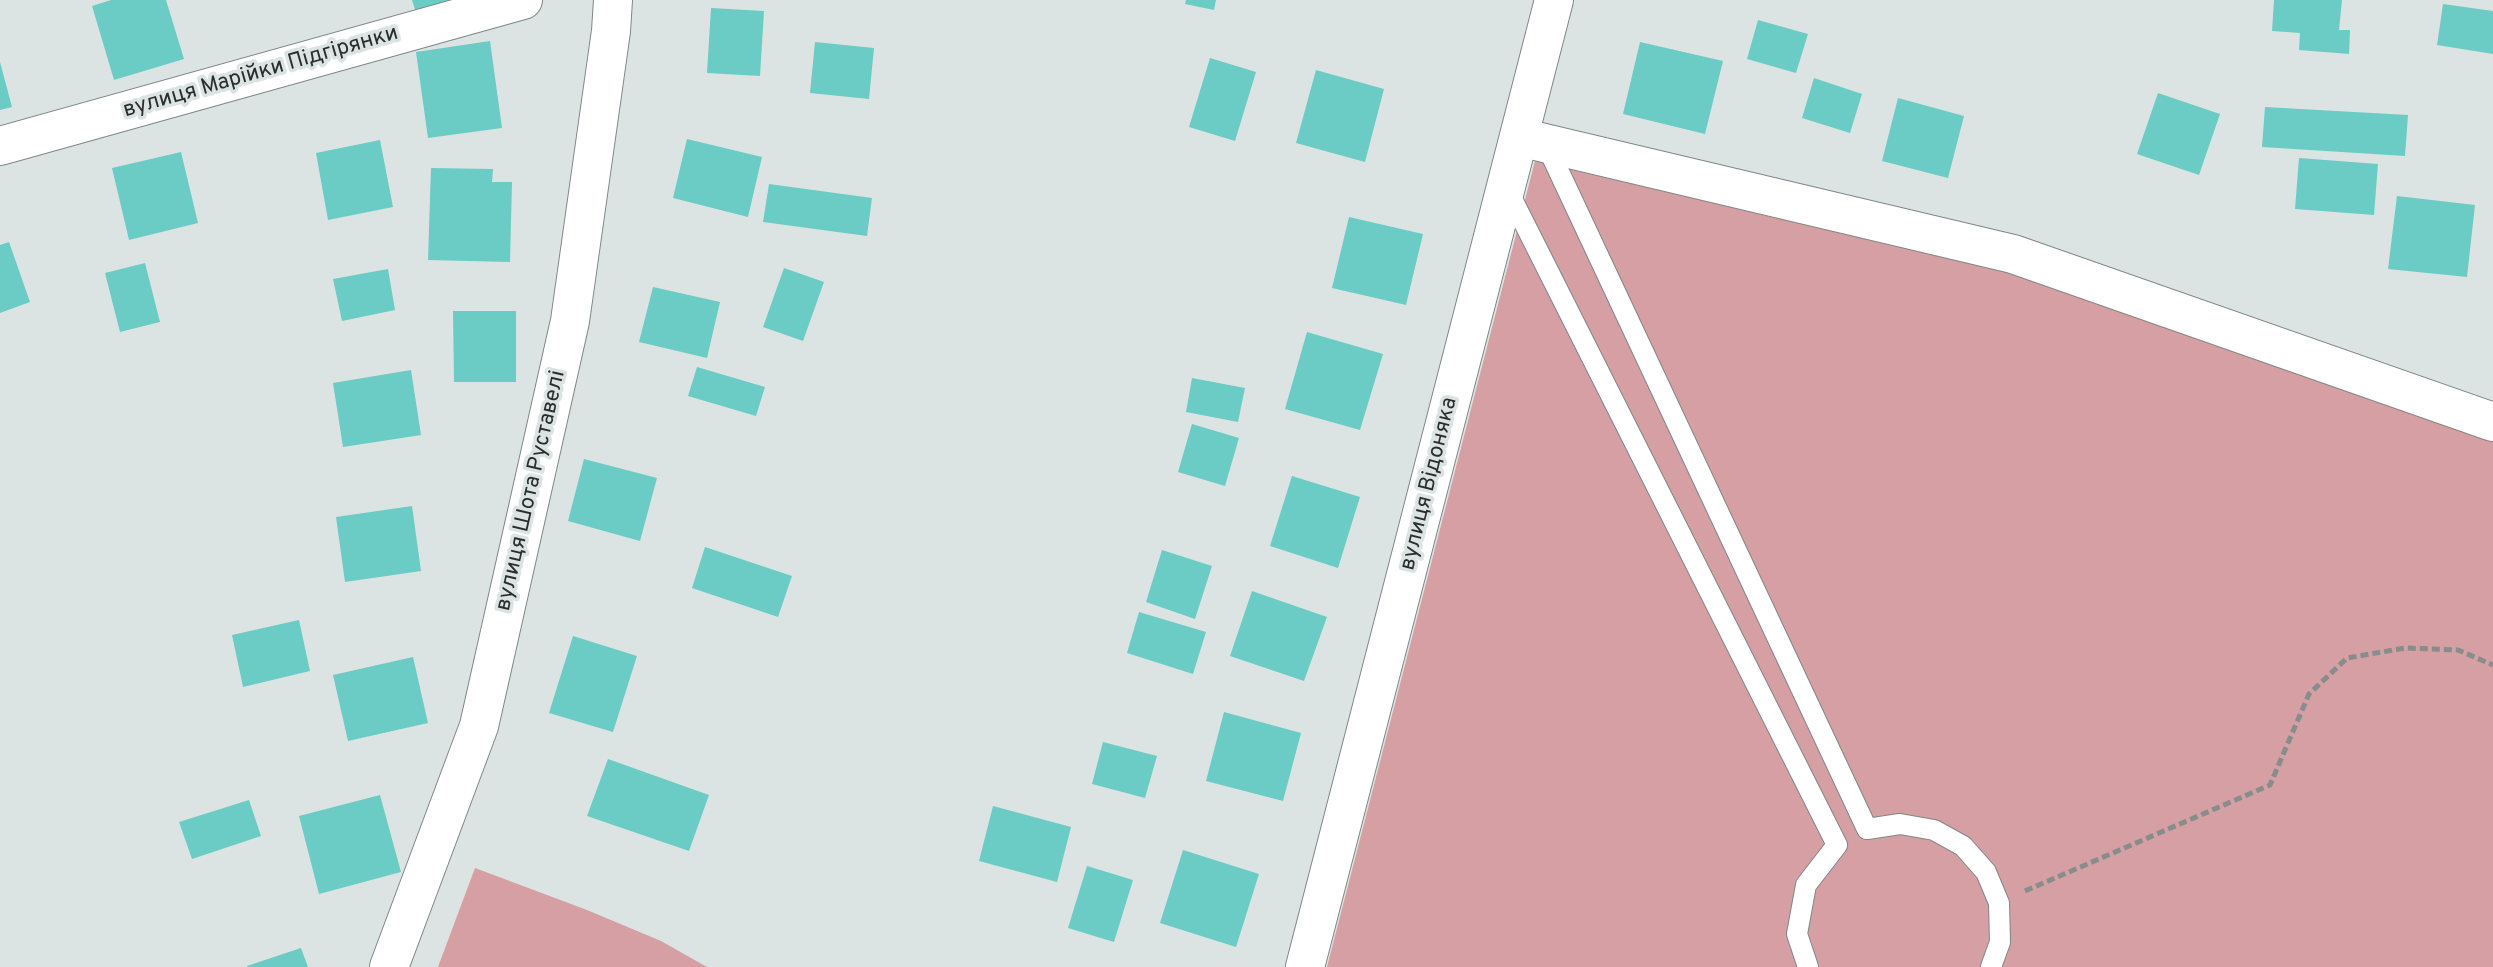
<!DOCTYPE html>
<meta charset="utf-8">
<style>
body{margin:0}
canvas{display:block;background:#dce3e3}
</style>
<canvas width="2493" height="967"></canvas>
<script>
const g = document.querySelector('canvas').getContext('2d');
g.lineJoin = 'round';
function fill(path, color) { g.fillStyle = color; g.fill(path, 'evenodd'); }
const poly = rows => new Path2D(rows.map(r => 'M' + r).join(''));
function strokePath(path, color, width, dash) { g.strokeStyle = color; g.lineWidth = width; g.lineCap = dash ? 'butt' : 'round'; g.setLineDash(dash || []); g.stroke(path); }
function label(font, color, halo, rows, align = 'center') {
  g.font = font + ' Overpass,sans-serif'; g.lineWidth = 7; g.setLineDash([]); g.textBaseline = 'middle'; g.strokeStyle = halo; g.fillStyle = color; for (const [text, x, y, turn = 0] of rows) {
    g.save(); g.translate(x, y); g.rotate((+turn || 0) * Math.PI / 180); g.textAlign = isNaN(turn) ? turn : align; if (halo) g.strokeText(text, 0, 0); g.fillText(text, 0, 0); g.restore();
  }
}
const green = poly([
 [1535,161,2022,276,2493,439,2493,967,1327,967],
 [475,868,587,910,661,941,707,967,438,967]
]);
const building = poly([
 [111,0,166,0,184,59,114,80,92,6],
 [412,0,455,0,416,13],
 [1186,0,1216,0,1214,10,1185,4],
 [2274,0,2342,0,2339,30,2350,30,2349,54,2299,50,2300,33,2272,31],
 [2443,4,2493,11,2493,54,2437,45],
 [711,8,764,11,760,76,707,73],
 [1758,20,1808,34,1796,73,1747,59],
 [490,41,502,128,428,138,416,52],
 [815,42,874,48,869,99,810,93],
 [1640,42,1723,61,1705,134,1623,114],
 [1210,58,1256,72,1235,141,1189,127],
 [0,62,12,107,0,110],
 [1316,70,1384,89,1365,162,1296,143],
 [1814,78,1862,94,1850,133,1802,118],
 [2158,93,2220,114,2199,175,2137,154],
 [1898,98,1964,116,1948,178,1882,161],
 [2265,107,2408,115,2405,156,2262,147],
 [687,139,762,157,748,217,673,198],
 [380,140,393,207,328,220,316,153],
 [181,152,198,223,129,240,112,168],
 [2299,158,2378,164,2374,215,2295,209],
 [431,168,493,169,492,182,512,182,510,262,428,260],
 [769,184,872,198,867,236,763,222],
 [2397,196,2475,205,2467,277,2388,269],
 [1349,217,1423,234,1406,305,1332,288],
 [9,242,30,302,0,313,0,245],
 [145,263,160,322,120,332,105,273],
 [784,268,824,282,803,341,763,327],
 [388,269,395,310,342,321,333,279],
 [653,287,720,302,707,358,639,342],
 [453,311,516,311,516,382,454,382],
 [1307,332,1383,354,1360,430,1285,409],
 [697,367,765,387,756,416,688,396],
 [411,370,421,435,343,447,333,383],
 [1192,378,1245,388,1238,422,1186,412],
 [1192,424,1239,438,1225,486,1178,472],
 [584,459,657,478,640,541,568,521],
 [1292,476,1360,497,1338,568,1270,546],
 [412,506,421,571,345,582,336,517],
 [705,547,792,576,778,617,692,588],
 [1162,550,1212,566,1195,619,1146,602],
 [1252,591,1327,617,1304,681,1230,656],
 [1139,612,1206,632,1193,674,1127,653],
 [299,620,310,671,243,687,232,635],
 [573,636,637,656,613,732,549,713],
 [413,657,428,723,348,741,333,675],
 [1224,712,1301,733,1283,801,1206,781],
 [1103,742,1157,756,1145,798,1092,784],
 [608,759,709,795,689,851,587,816],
 [380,795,401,872,319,894,299,816],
 [249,800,261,836,192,859,179,822],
 [993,806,1071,827,1057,882,979,861],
 [1183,850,1259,874,1236,947,1160,923],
 [1087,866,1133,880,1114,942,1068,928],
 [301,948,308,967,247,967,247,966]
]);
const path = poly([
 [2025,891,2270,785,2309,694,2347,658,2405,648,2458,650,2493,665]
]);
const lane = poly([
 [1546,144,1867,829,1900,824,1934,830,1963,846,1986,872,1999,903,2000,942,1991,967],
 [1508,191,1837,845,1806,885,1797,934,1808,967]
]);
const street = poly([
 [1519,137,2013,254,2493,422],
 [0,146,523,0],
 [389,967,479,726,570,321,611,31,613,0],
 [1305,967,1554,0]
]);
const streetNames = [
 ["вулиця Марійки Підгірянки",261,73,-16],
 ["вулиця Відоняка",1430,484,-76],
 ["вулиця Шота Руставелі",532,491,-77]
];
fill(green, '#d59fa3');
fill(building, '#6accc5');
strokePath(lane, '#818787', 22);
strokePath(street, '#818787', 40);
strokePath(path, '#878d8c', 5, [8, 4]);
strokePath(lane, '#fff', 20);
strokePath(street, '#fff', 38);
label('22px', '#2a2d2c', '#dce3e3', streetNames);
</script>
